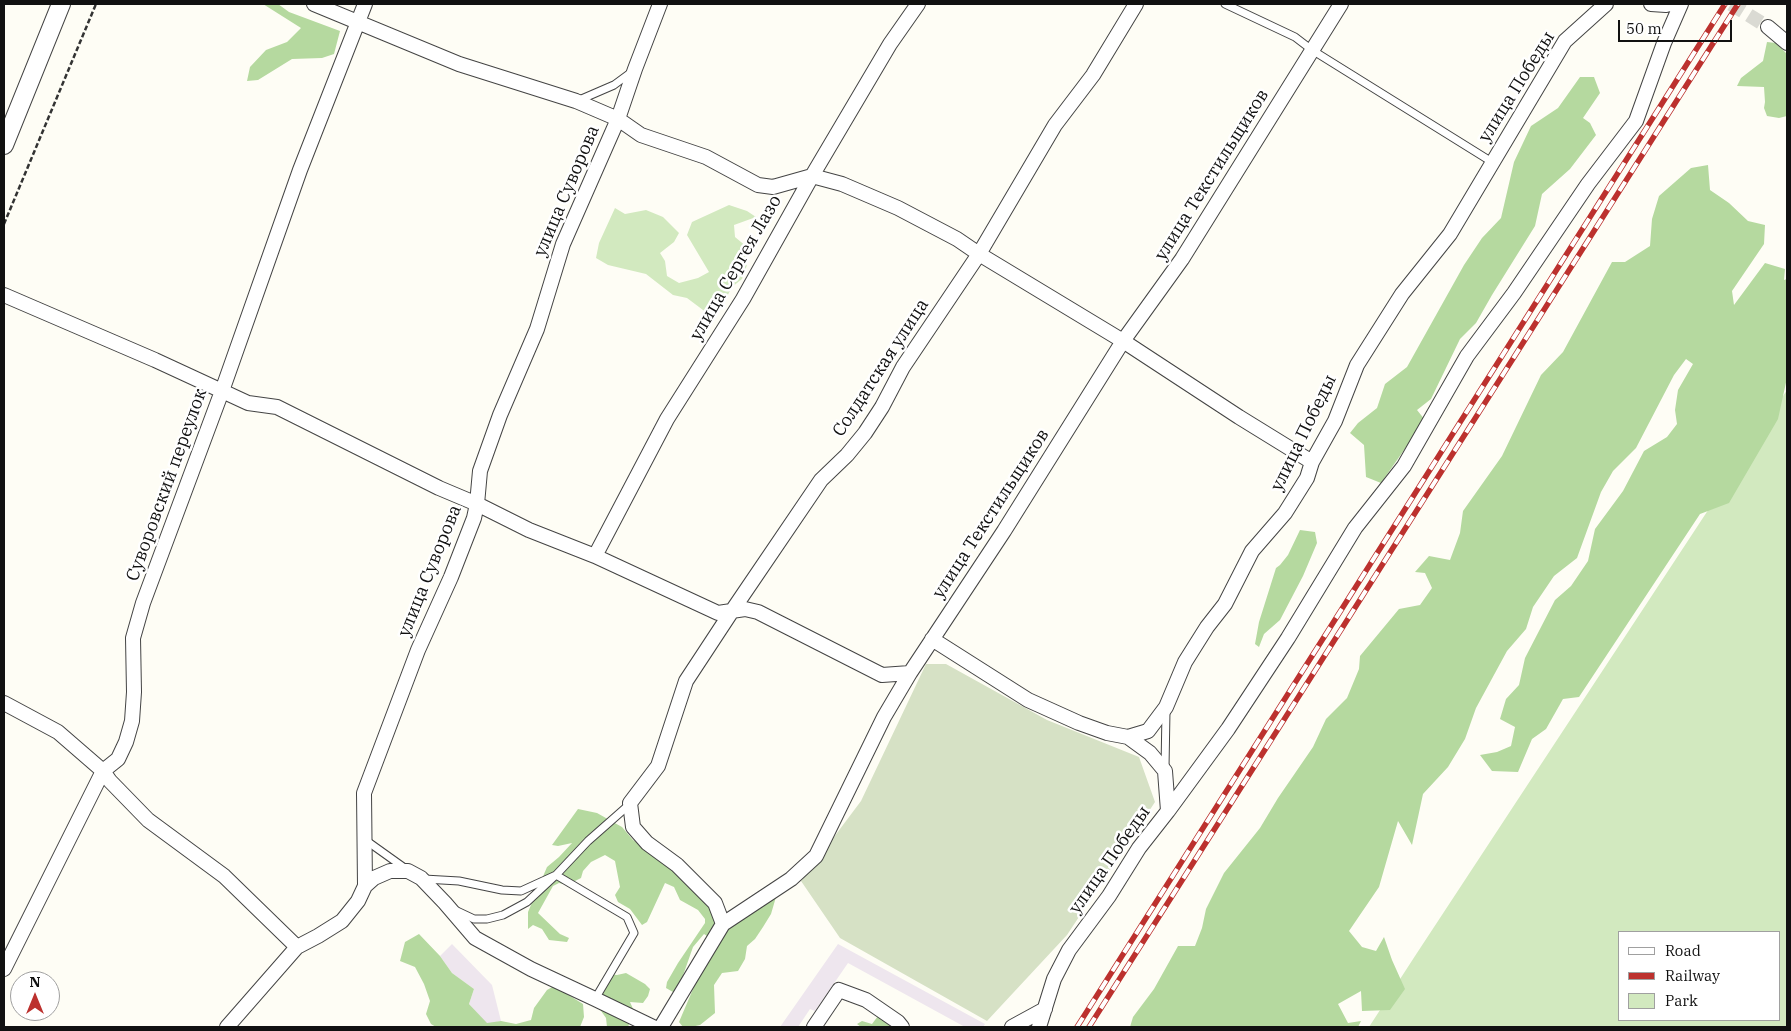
<!DOCTYPE html>
<meta charset="utf-8">
<style>
body{margin:0}
#map{position:relative;width:1791px;height:1031px;overflow:hidden;background:#fefdf5;font-family:"IBM Plex Serif",serif}
canvas{display:block}
.frame{position:absolute;inset:0;border:5px solid #111;pointer-events:none}
.legend{position:absolute;left:1618px;top:931px;width:162px;height:90px;box-sizing:border-box;background:#fff;border:1px solid #a0a0a0;margin:0;padding:6px 9px;list-style:none;font-size:15px;color:#111}
.legend li{display:flex;align-items:center;gap:10px;height:25px}
.legend b{width:25px;border:1px solid #a0a0a0}
.north{position:absolute;left:10px;top:971px;width:50px;height:50px;box-sizing:border-box;background:#fff;border:1px solid #a0a0a0;border-radius:50%;rotate:0deg;font-size:14px;font-weight:700;line-height:20px;text-align:center;color:#111}
.north::after{content:'';display:block;margin:auto;width:18px;height:22px;background:#bc312e;clip-path:polygon(50% 0,100% 100%,50% 72%,0 100%)}
.scale{position:absolute;left:1618px;top:20px;width:114px;height:22px;box-sizing:border-box;border:2px solid #111;border-top:0;padding-left:6px;font-size:15px;line-height:18px;white-space:nowrap;color:#111;-webkit-text-stroke:4px #fff;paint-order:stroke}
</style>
<div id="map">
<canvas width="1791" height="1031"></canvas>
<div class="frame"></div>
<ul class="legend">
<li><b style="height:6px;background:#fff"></b>Road</li>
<li><b style="height:6px;background:#bc312e"></b>Railway</li>
<li><b style="height:14px;background:#d2e9bf"></b>Park</li>
</ul>
<div class="north">N</div>
<div class="scale">50 m</div>
</div>
<script>
const g = document.querySelector('canvas').getContext('2d');
g.lineJoin = 'round';
function fill(path, color) { g.fillStyle = color; g.fill(path, 'evenodd'); }
const poly = rows => new Path2D(rows.map(r => 'M' + r).join(''));
function strokePath(path, color, width, dash) { g.strokeStyle = color; g.lineWidth = width; g.lineCap = dash ? 'butt' : 'round'; g.setLineDash(dash || []); g.stroke(path); }
function label(font, color, halo, rows, align = 'center') {
  g.font = font + ' "IBM Plex Serif",serif'; g.lineWidth = 5; g.setLineDash([]); g.textBaseline = 'middle'; g.strokeStyle = halo; g.fillStyle = color; for (const [text, x, y, turn = 0] of rows) {
    g.save(); g.translate(x, y); g.rotate((+turn || 0) * Math.PI / 180); g.textAlign = isNaN(turn) ? turn : align; if (halo) g.strokeText(text, 0, 0); g.fillText(text, 0, 0); g.restore();
  }
}
const industrial = poly([
 [452,944,492,985,501,1021,487,1024,469,1004,474,989,452,973,440,956],
 [838,944,985,1024,983,1027,965,1027,848,963,815,1011,810,1009,798,1027,780,1027]
]);
const green = poly([
 [729,205,747,211,756,217,734,225,735,237,747,247,747,265,742,279,732,287,720,310,707,313,687,298,673,295,646,274,608,265,596,258,599,243,615,208,625,214,646,210,663,217,679,233,674,242,660,253,665,261,667,276,679,283,698,278,709,272,687,235,692,222],
 [1787,390,1787,1027,1369,1027,1415,956],
 [1620,932,1780,932,1780,1020,1620,1020]
]);
const forest = poly([
 [263,4,278,4,289,12,340,31,334,54,322,58,292,59,258,80,247,81,250,67,266,50,287,42,301,28],
 [1767,42,1776,43,1787,54,1787,116,1779,118,1767,116,1764,108,1765,102,1764,87,1737,86,1741,78,1763,61],
 [1580,77,1594,77,1600,93,1583,118,1590,123,1596,135,1570,169,1542,194,1535,226,1492,295,1476,323,1460,339,1431,399,1417,410,1425,420,1381,483,1366,477,1364,445,1350,433,1358,423,1377,408,1385,384,1407,367,1464,265,1482,238,1501,218,1514,162,1531,126,1558,108],
 [1708,165,1710,190,1729,203,1748,221,1765,225,1764,244,1732,291,1734,305,1765,263,1785,269,1784,280,1787,279,1787,378,1778,419,1729,503,1700,514,1579,697,1563,699,1546,729,1532,739,1518,772,1492,771,1480,755,1497,752,1511,746,1515,727,1500,719,1506,699,1519,685,1525,658,1555,600,1571,586,1588,561,1595,529,1623,491,1644,451,1667,437,1677,424,1675,410,1678,390,1693,364,1686,359,1674,375,1636,448,1613,471,1601,492,1577,558,1554,576,1533,607,1526,629,1507,651,1476,708,1465,739,1448,767,1423,794,1412,845,1398,821,1379,887,1349,931,1362,947,1376,951,1384,937,1392,960,1405,989,1390,1010,1362,1011,1361,991,1338,1004,1348,1023,1361,1021,1358,1027,1130,1027,1133,1017,1154,989,1178,946,1195,946,1202,928,1206,909,1224,873,1260,828,1278,798,1313,747,1326,719,1347,698,1359,669,1360,656,1399,609,1420,605,1432,588,1425,573,1415,572,1429,556,1450,560,1460,533,1463,511,1502,456,1541,375,1563,352,1612,262,1625,262,1650,246,1652,219,1659,196,1691,168],
 [1300,530,1315,532,1317,543,1303,576,1280,620,1264,634,1259,647,1255,644,1259,622,1276,568,1280,565,1288,555],
 [578,809,597,813,622,827,633,840,655,853,691,883,728,928,776,897,771,914,763,927,755,939,747,946,745,959,738,971,722,973,714,985,715,1013,700,1025,691,1027,683,1027,679,1022,696,982,707,936,704,934,693,947,680,984,673,992,666,988,667,982,678,963,705,923,705,919,698,910,680,900,674,887,665,883,647,922,642,925,630,909,618,902,615,895,620,887,615,861,605,855,591,862,583,871,581,878,567,885,559,883,553,886,538,913,560,934,569,938,567,942,549,940,542,929,533,925,528,929,528,912,547,867,559,857,572,843,558,846,552,845],
 [419,934,440,956,452,973,474,989,469,1004,487,1023,501,1021,516,1024,531,1020,534,1008,547,990,554,986,583,1004,584,1017,580,1027,436,1027,431,1024,426,1014,430,1001,424,984,415,967,400,961,405,942],
 [626,973,645,984,650,989,648,996,643,1003,630,1002,634,1011,628,1027,607,1027,606,1018,599,1008,601,998,599,983,607,974,617,975],
 [878,1016,890,1022,891,1027,861,1027,857,1024,862,1021,872,1024]
]);
const cemetery = poly([
 [926,664,946,664,1047,720,1139,757,1155,802,1067,935,987,1021,840,938,801,881,861,801]
]);
const minorTunnel = poly([
 [1731,4,1768,27]
]);
const path = poly([
 [4,224,96,4]
]);
const service = poly([
 [1225,4,1295,37,1312,50,1492,162],
 [577,101,614,85,633,71],
 [1165,768,1166,711],
 [364,839,406,869],
 [424,879,459,881,502,890,521,891,556,875,588,841,630,804],
 [457,911,474,919,487,919,503,915,527,902,556,875,627,917,634,933,595,999]
]);
const minor = poly([
 [314,4,459,64,576,101,618,119,641,135,706,157,758,185,773,187,812,176,842,184,898,208,957,239,979,254,1123,341,1239,417,1312,462],
 [1651,4,1666,5,1670,4],
 [1768,27,1787,43],
 [4,295,155,360,248,403,277,407,439,488,477,504,529,530,595,556,718,613,745,609,758,612,882,675,910,673],
 [595,556,667,419,743,299,812,176,890,44,918,4],
 [932,639,1028,700,1079,723,1107,733,1128,737,1150,753,1165,771,1168,811,1139,848,1109,896,1069,950,1054,979,1039,1027],
 [4,703,58,732,103,771,110,781,148,820,224,876,297,947],
 [1128,737,1148,731,1166,707,1185,662,1207,627,1225,604,1252,551,1285,513,1307,478,1312,462,1335,421,1357,365,1402,294,1450,234,1565,41,1606,4],
 [1168,811,1228,729,1288,638,1355,528,1404,466,1467,356,1514,293,1588,184,1636,121,1664,43,1681,4],
 [365,886,374,878,390,871,408,871,421,878,445,903,475,938,531,969,595,999,653,1027],
 [723,924,715,903,677,865,647,843,633,827,630,803,658,766,686,681,732,611,821,480,847,455,865,433,882,407,903,367,979,254,1055,125,1093,75,1136,4],
 [4,969,103,771,118,759,126,742,132,721,134,692,133,638,143,603,222,391,300,170,365,4],
 [227,1027,297,947,318,936,342,921,358,901,365,886,364,793,418,650,451,577,474,518,477,504,480,471,500,415,537,329,563,244,618,119,635,69,660,4],
 [661,1027,723,924,791,879,816,856,884,717,910,673,1004,531,1123,341,1182,259,1341,4],
 [814,1027,839,990,866,1000,898,1022,902,1027],
 [1012,1027,1045,1009]
]);
const tertiary = poly([
 [4,145,61,4]
]);
const rail = poly([
 [1077,1027,1725,4],
 [1089,1027,1738,4]
]);
const streetNames = [
 ["улица Победы",1517,87,-58],
 ["улица Текстильщиков",1212,175,-58],
 ["улица Суворова",567,191,-67],
 ["улица Сергея Лазо",736,268,-60],
 ["Солдатская улица",881,368,-57],
 ["улица Победы",1304,433,-64],
 ["Суворовский переулок",167,485,-70],
 ["улица Текстильщиков",991,514,-57],
 ["улица Суворова",430,571,-68],
 ["улица Победы",1110,860,-55]
];
fill(industrial, '#eee6ee');
fill(green, '#d2e9bf');
fill(forest, '#b5d99f');
fill(cemetery, '#d6e1c5');
strokePath(minorTunnel, '#dadad3', 14, [14, 7]);
strokePath(service, '#444', 9);
strokePath(minor, '#444', 16);
strokePath(tertiary, '#444', 20);
strokePath(path, '#333', 2.5, [5, 2.5]);
strokePath(service, '#fff', 7);
strokePath(minor, '#fff', 14);
strokePath(tertiary, '#fff', 18);
strokePath(rail, '#bc312e', 5.5);
strokePath(rail, '#fff', 4, [11]);
label('18px', '#111', '#fff', streetNames);
</script>
